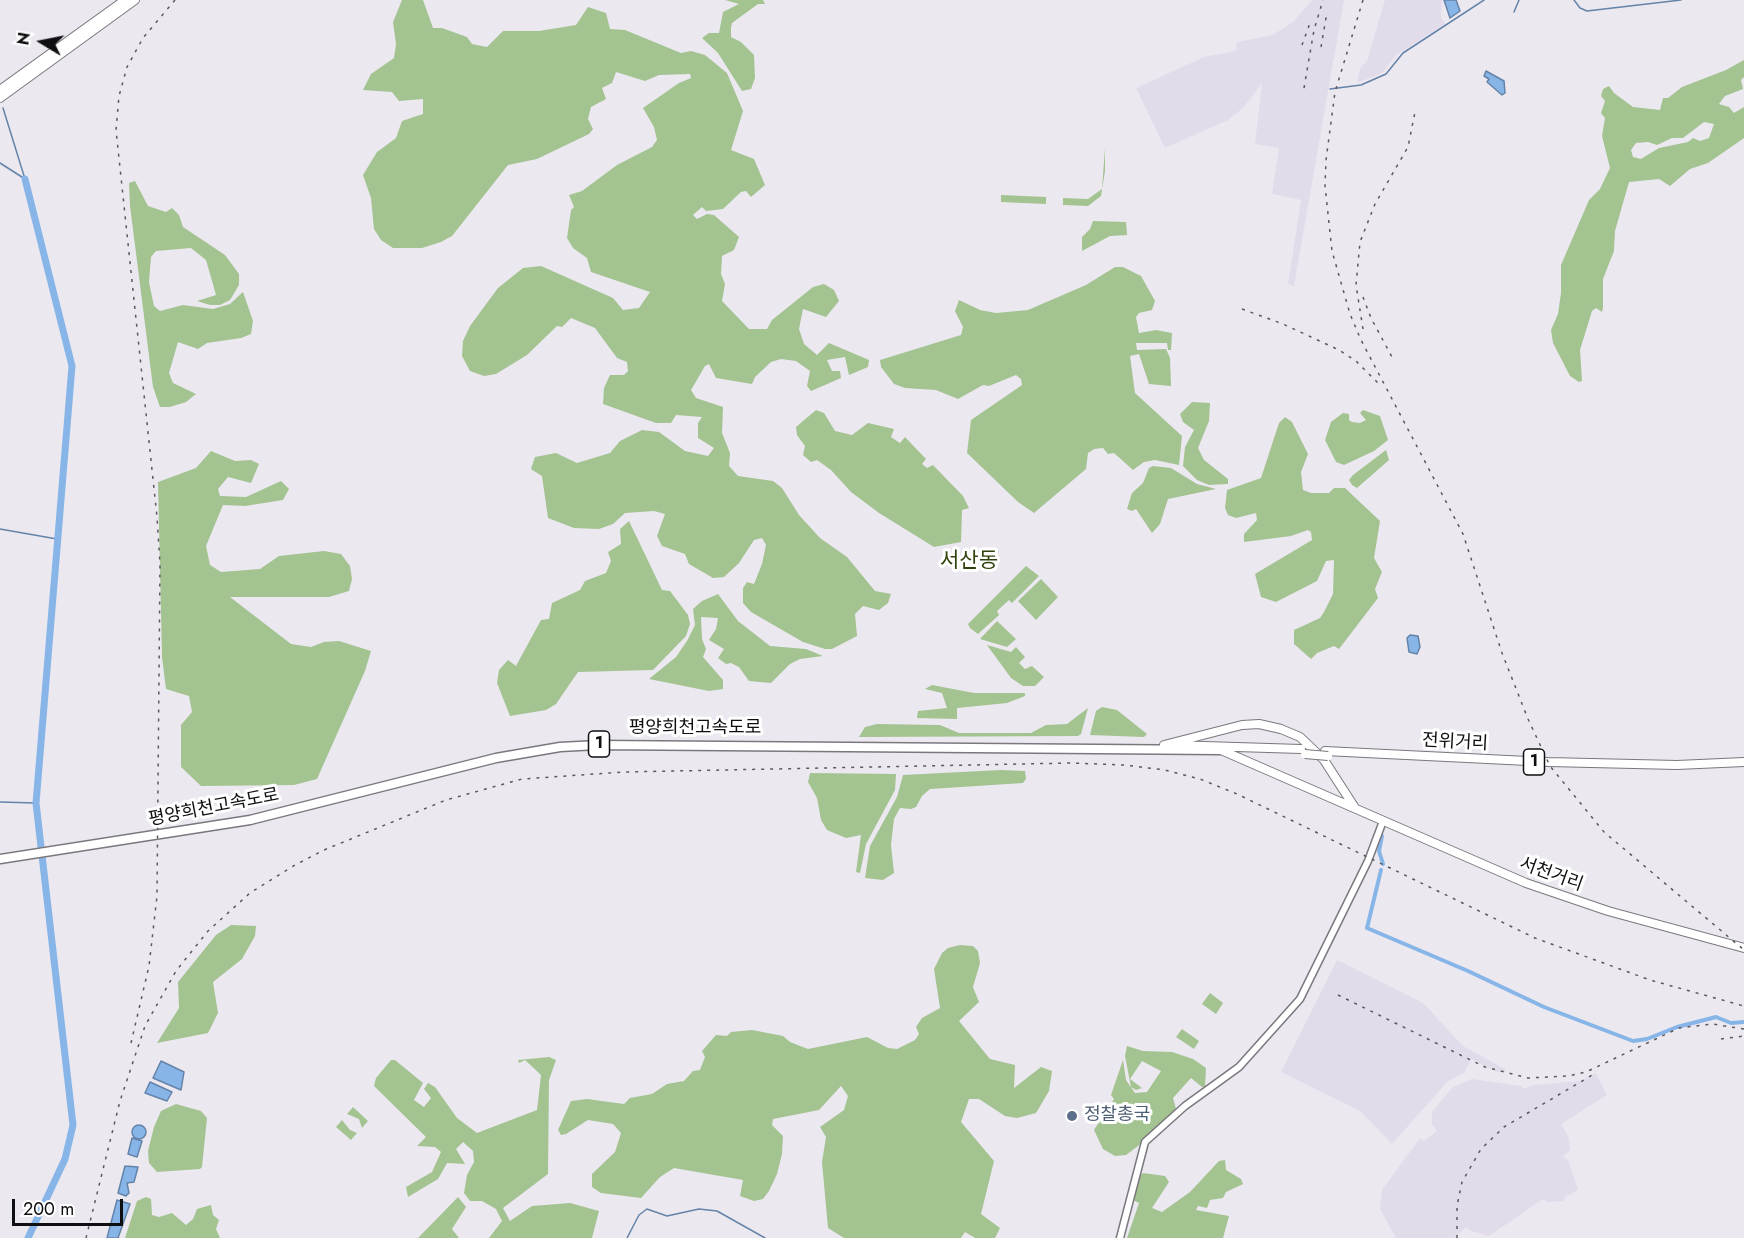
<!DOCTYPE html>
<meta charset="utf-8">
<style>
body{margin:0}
#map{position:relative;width:1744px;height:1238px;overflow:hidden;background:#ece8f0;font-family:Jost,sans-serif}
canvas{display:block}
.north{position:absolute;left:12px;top:12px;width:60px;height:60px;-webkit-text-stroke:4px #fff;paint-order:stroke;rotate:280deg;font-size:16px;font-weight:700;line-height:24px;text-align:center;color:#0f0e11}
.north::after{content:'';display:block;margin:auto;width:21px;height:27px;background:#0f0e11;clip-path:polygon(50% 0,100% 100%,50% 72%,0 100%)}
.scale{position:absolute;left:12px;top:1199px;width:111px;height:27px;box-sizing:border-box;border:3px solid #0f0e11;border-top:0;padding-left:8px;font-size:18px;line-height:21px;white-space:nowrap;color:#0f0e11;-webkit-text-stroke:4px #fff;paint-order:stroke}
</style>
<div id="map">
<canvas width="1744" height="1238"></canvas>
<div class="north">N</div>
<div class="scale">200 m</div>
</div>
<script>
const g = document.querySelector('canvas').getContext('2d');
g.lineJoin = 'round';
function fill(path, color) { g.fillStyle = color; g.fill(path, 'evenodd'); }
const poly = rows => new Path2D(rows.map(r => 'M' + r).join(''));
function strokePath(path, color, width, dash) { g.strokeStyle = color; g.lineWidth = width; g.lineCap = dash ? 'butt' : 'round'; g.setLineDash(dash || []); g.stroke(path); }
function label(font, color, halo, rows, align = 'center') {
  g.font = font + ' Jost,"Noto Sans KR",sans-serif'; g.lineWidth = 6; g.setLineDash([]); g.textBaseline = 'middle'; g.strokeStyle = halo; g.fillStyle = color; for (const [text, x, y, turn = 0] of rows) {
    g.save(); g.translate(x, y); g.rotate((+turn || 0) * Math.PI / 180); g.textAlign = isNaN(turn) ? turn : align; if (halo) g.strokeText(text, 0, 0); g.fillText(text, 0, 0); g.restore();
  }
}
const built = poly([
 [1312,0,1344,0,1294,286,1288,284,1301,200,1272,194,1279,148,1255,144,1262,83,1243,108,1228,120,1165,148,1136,88,1204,57,1236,51,1237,42,1273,35,1294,21],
 [1385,0,1442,0,1441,17,1445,24,1396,55,1381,74,1359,82,1357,80,1361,67,1367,61],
 [1337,960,1423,1003,1463,1046,1505,1069,1505,1072,1497,1072,1471,1059,1464,1073,1448,1081,1392,1144,1360,1111,1281,1072],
 [1596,1073,1607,1095,1561,1124,1569,1138,1570,1150,1563,1157,1568,1160,1578,1190,1565,1197,1564,1201,1547,1202,1543,1199,1489,1236,1471,1231,1466,1227,1454,1238,1396,1238,1380,1209,1382,1190,1420,1138,1424,1141,1437,1131,1432,1124,1432,1112,1453,1087,1472,1079,1521,1086,1524,1089,1533,1085,1580,1081]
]);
const green = poly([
 [402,0,423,0,433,28,442,28,467,37,472,44,487,47,503,31,539,31,576,25,588,7,606,13,610,29,625,30,681,53,691,51,705,55,727,73,743,111,731,150,754,159,765,185,751,197,746,191,741,192,723,209,706,211,702,207,693,215,697,219,707,214,714,215,739,237,734,250,722,256,721,274,725,284,722,301,749,329,767,329,772,320,813,287,824,284,834,290,839,301,826,317,803,309,799,329,804,344,817,355,829,343,869,360,868,367,849,375,845,357,827,360,832,371,840,371,841,378,811,391,807,386,810,371,796,361,781,359,771,362,755,377,752,384,716,378,709,364,705,366,691,390,696,398,723,407,722,433,730,453,729,466,738,476,773,481,782,488,799,515,820,538,847,557,875,591,891,594,888,603,879,610,863,606,855,614,857,636,832,649,825,649,803,642,751,612,743,603,743,588,747,582,754,584,762,564,766,545,762,538,754,540,739,563,724,577,713,578,689,564,685,554,662,546,657,536,665,514,654,511,625,513,613,524,599,529,574,528,548,518,542,476,531,469,535,457,556,453,577,463,610,453,620,441,642,430,659,432,685,451,708,456,714,448,698,438,698,423,702,417,676,415,671,423,656,423,603,404,604,388,610,375,624,375,628,371,627,362,617,358,595,328,571,318,562,327,557,326,527,355,496,374,484,376,470,371,462,356,463,341,470,326,498,288,523,268,541,266,613,298,623,310,639,308,650,292,591,272,587,258,573,248,567,238,571,210,574,207,569,195,582,191,617,165,652,147,657,140,654,127,643,108,679,83,691,78,690,74,659,75,645,81,616,72,612,83,602,88,606,99,591,107,588,119,593,129,589,134,537,159,508,165,452,236,441,242,422,248,393,248,381,240,374,229,371,198,363,175,377,152,396,138,402,121,423,114,423,99,399,101,392,92,363,90,371,74,394,58,396,44,393,22],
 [725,0,763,0,765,4,758,4,732,23,731,28,731,37,741,42,754,55,755,78,751,89,742,91,718,53,702,38,709,33,719,33,723,12,739,4],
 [1744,60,1744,77,1741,80,1743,89,1725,96,1719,104,1729,107,1734,113,1744,107,1744,138,1708,163,1690,169,1670,186,1659,179,1629,182,1615,231,1614,251,1603,279,1603,308,1602,312,1596,308,1592,311,1580,350,1582,381,1579,382,1570,376,1553,343,1551,330,1558,314,1561,293,1561,265,1589,200,1600,189,1610,168,1602,136,1605,118,1601,113,1605,101,1601,96,1603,89,1609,86,1614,93,1633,107,1660,110,1663,98,1668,98,1682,87,1726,70],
 [1704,122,1714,124,1709,138,1700,141,1693,138,1688,142,1659,148,1641,159,1633,157,1631,150,1636,143,1648,142,1657,145,1672,138,1683,138],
 [1105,148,1105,171,1101,196,1088,206,1063,205,1063,198,1088,199,1102,189],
 [135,181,148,206,166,212,172,208,179,215,183,227,225,255,239,274,239,285,230,300,220,305,210,305,197,301,216,295,206,260,191,248,156,251,151,257,149,282,154,306,160,311,183,305,213,309,230,304,243,292,253,321,251,334,241,338,207,343,198,349,178,342,169,373,173,383,196,394,186,402,170,407,160,407,153,387,130,206,129,183],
 [1001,195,1046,197,1046,204,1001,202],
 [1093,221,1126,222,1127,235,1110,236,1082,251,1082,237,1090,229],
 [1115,267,1123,267,1141,276,1155,301,1152,310,1139,313,1136,317,1139,333,1156,330,1172,333,1171,350,1168,350,1167,343,1136,343,1137,350,1166,349,1170,358,1171,386,1149,384,1139,354,1130,356,1135,393,1182,436,1179,465,1155,460,1144,462,1133,470,1114,453,1108,454,1103,448,1094,449,1088,453,1086,469,1034,513,1018,502,967,453,971,420,1022,385,1021,379,1016,375,989,386,983,385,958,399,936,390,905,388,894,384,881,367,880,360,961,335,963,327,955,311,959,300,980,310,996,313,1028,310,1086,285],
 [1192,402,1210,403,1209,421,1198,448,1204,460,1228,479,1228,484,1209,485,1197,480,1183,466,1185,447,1194,430,1183,422,1180,414],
 [816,410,824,413,835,431,852,435,868,423,894,429,891,437,900,443,905,437,926,459,922,464,927,468,933,465,963,496,969,508,962,510,961,542,934,547,879,513,851,492,831,470,817,460,811,462,803,455,805,446,797,435,796,427],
 [1363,410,1380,416,1388,440,1374,451,1344,465,1336,462,1325,440,1331,422,1343,413,1349,414,1349,420,1352,422,1360,423,1366,420,1360,413],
 [1285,417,1292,422,1308,454,1301,472,1303,490,1311,493,1329,493,1334,488,1345,488,1380,521,1374,558,1382,572,1375,589,1378,598,1339,649,1334,646,1317,653,1311,659,1294,644,1294,630,1320,618,1324,612,1333,594,1334,560,1326,561,1317,581,1276,602,1261,597,1255,574,1312,540,1311,532,1308,530,1291,536,1244,542,1244,534,1257,520,1256,513,1236,518,1228,515,1225,508,1227,490,1261,478,1279,423],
 [1386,450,1389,460,1357,488,1352,485,1349,480,1353,475],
 [211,451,235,461,251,460,259,464,251,483,228,477,218,489,220,496,246,497,281,481,289,489,283,500,245,506,223,505,206,546,210,565,221,572,260,569,279,556,324,551,341,554,350,566,352,579,349,591,329,597,230,597,291,644,311,647,324,642,339,641,371,651,365,671,317,779,294,785,201,786,181,767,181,725,192,712,189,696,166,689,162,657,158,482,196,468],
 [1153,466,1171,468,1197,484,1216,489,1168,499,1160,524,1152,533,1136,509,1132,511,1127,509,1132,493,1143,483,1149,468],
 [629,521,662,590,670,591,688,615,690,624,686,636,653,670,578,672,556,704,546,710,510,716,497,683,499,670,508,660,516,666,541,620,549,619,552,603,580,590,585,581,606,573,611,561,608,552,621,544,620,529],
 [1026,566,1039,576,1012,603,1009,600,997,611,999,615,978,634,970,628,968,624],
 [1041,579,1058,597,1036,620,1018,601],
 [718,594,738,621,770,646,806,649,823,656,800,659,790,664,771,683,749,681,739,667,731,663,726,664,718,658,724,649,709,640,716,629,718,618,701,617,702,639,706,649,703,657,723,680,723,689,709,691,649,679,676,657,687,641,695,625,693,609,702,601],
 [997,621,1016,639,1007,647,980,639],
 [987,645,1011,652,1016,647,1025,657,1019,663,1025,669,1032,666,1044,677,1035,686,1023,686,1011,678],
 [932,685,974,693,1025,693,1025,696,1007,703,957,708,957,719,917,718,918,711,947,708,942,693,925,689],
 [1102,707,1117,710,1147,734,1144,737,1090,735,1096,711],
 [1088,708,1081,734,1078,736,859,737,865,727,877,724,940,725,959,733,1031,733,1046,725,1067,724],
 [1001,770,1025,771,1026,779,1023,783,930,789,922,796,916,807,911,809,900,808,894,819,891,845,894,873,883,880,865,878,870,846,897,797,903,775],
 [810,773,896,774,895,790,866,844,860,873,856,872,861,835,846,838,827,830,821,820,817,798,808,782],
 [231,925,256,926,255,936,242,959,213,982,218,1013,208,1033,157,1043,179,1008,178,982,216,935],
 [960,945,973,946,978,951,980,963,973,987,979,1002,959,1021,990,1059,1015,1065,1014,1088,1041,1067,1052,1071,1049,1091,1036,1113,1017,1118,1005,1116,979,1099,969,1099,961,1122,994,1161,981,1214,1000,1228,995,1238,975,1238,965,1232,961,1238,844,1238,828,1228,822,1162,826,1137,820,1127,844,1110,848,1096,841,1086,819,1110,773,1119,772,1125,783,1136,782,1154,777,1174,769,1191,763,1199,754,1201,740,1196,743,1180,674,1168,660,1177,641,1198,601,1193,592,1187,592,1174,615,1152,621,1133,613,1124,588,1120,566,1134,561,1135,558,1130,571,1101,587,1099,624,1104,630,1098,652,1094,667,1084,684,1081,693,1071,700,1070,705,1057,702,1051,716,1035,727,1036,731,1032,752,1030,783,1036,790,1042,808,1049,867,1037,888,1048,897,1049,915,1040,919,1034,916,1027,922,1018,940,1008,934,969,942,953,948,948],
 [1210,993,1223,1003,1216,1014,1202,1004],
 [1182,1029,1199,1041,1194,1049,1176,1037],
 [1127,1046,1143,1051,1172,1052,1193,1059,1206,1068,1205,1087,1202,1087,1191,1078,1173,1098,1176,1109,1138,1146,1126,1155,1115,1156,1103,1149,1094,1130,1114,1099,1111,1095,1123,1060,1126,1080,1135,1093,1147,1092,1161,1071,1142,1061,1130,1079,1142,1088,1136,1090,1131,1087,1125,1056],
 [549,1057,556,1060,549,1080,548,1174,503,1208,510,1221,532,1206,570,1203,599,1211,592,1238,489,1238,502,1221,496,1209,482,1201,470,1201,464,1193,467,1175,474,1162,473,1151,463,1142,456,1149,465,1164,447,1163,438,1179,408,1197,406,1187,432,1172,441,1152,435,1147,417,1146,426,1137,374,1086,376,1078,391,1060,395,1060,423,1083,414,1100,424,1107,431,1098,424,1089,428,1083,435,1087,457,1118,477,1133,537,1110,541,1075,525,1060,519,1063,518,1060],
 [176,1104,201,1111,207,1118,202,1167,200,1169,157,1172,149,1163,148,1151,154,1127,161,1111],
 [353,1107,368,1121,362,1128,359,1119,347,1114],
 [342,1120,350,1130,357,1133,351,1140,336,1127],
 [1225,1160,1226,1170,1241,1179,1243,1184,1226,1192,1223,1198,1210,1200,1207,1208,1198,1206,1196,1210,1229,1216,1223,1238,1127,1238,1139,1203,1133,1200,1137,1178,1143,1173,1165,1176,1169,1182,1152,1208,1162,1212,1190,1192,1219,1161],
 [146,1197,151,1199,152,1215,159,1217,172,1213,186,1225,193,1219,197,1209,211,1205,213,1215,219,1220,216,1229,220,1238,125,1238,137,1201],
 [458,1197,466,1207,452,1229,459,1238,418,1238]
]);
const water = poly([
 [1444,0,1456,0,1460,11,1450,18,1444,0],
 [1486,71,1504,81,1505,93,1502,95,1487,82,1489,79,1484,76,1486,71],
 [1410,635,1418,636,1420,647,1417,654,1409,652,1407,638,1410,635],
 [161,1061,184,1072,181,1090,153,1078,161,1061],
 [150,1082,172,1092,167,1101,145,1093,150,1082],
 '132 1132a7 7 0 1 1 14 0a7 7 0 1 1-14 0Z',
 [132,1138,142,1141,137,1157,128,1154,132,1138],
 [125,1166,138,1167,134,1182,127,1183,129,1193,126,1196,118,1193,125,1166],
 [117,1200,130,1204,118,1238,107,1238,117,1200]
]);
const stream = poly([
 [1574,0,1580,8,1587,11,1681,0],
 [1514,12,1519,0],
 [1330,89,1361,85,1386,74,1403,53,1484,0],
 [3,108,25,179],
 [0,163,25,179],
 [0,529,57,539],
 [0,802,36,803],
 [627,1238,639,1215,647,1209,667,1216,699,1209,717,1211,765,1238]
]);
const canal = poly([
 [1382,836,1379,851,1383,864],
 [1381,870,1367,928,1468,971,1544,1007,1633,1041,1647,1039,1677,1027,1716,1017,1731,1023,1744,1022]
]);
const river = poly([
 [25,179,72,366,36,803,73,1125,65,1159,28,1238]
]);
const tertiary = poly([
 [1120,1238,1145,1142,1185,1106,1239,1067,1300,999,1368,861,1383,821]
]);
const primary = poly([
 [1164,745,1242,725,1259,724,1281,729,1300,737,1324,760,1355,808],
 [1172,745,1301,749],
 [1221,750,1526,883,1608,911,1744,948],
 [1325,751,1548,762,1677,765,1744,762]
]);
const trunk = poly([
 [0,90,125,0],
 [0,98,135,0]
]);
const motorway = poly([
 [0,859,250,820,496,758,560,747,598,745,1221,750]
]);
const rail = poly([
 [1363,0,1335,92,1326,160,1325,186,1332,251,1350,314,1361,340,1463,534,1502,653,1528,719,1550,766,1604,832,1744,950],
 [1302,45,1310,23],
 [1321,47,1327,12],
 [1304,88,1314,30,1323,0],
 [1363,297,1371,318,1392,357],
 [1242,309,1283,324,1339,350,1356,361,1379,384],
 [1363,329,1356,285,1360,242,1375,204,1408,147,1415,112],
 [1338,995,1485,1067,1528,1078,1568,1076,1586,1072,1679,1028,1712,1024,1744,1029],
 [1721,1039,1744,1036],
 [131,1043,149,966,157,896,160,564,157,517,116,130,119,96,127,67,143,38,175,0],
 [86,1238,120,1101,145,1026,176,971,208,931,250,893,295,865,324,850,446,800,522,779,624,772,1071,763,1124,765,1165,770,1200,779,1237,794,1535,938,1650,980,1744,1006],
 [1457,1238,1457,1206,1462,1182,1481,1149,1504,1127,1594,1074]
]);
const primaryBridge = poly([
 [1305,754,1328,756]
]);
const markers = [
 [1072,1116,6,"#5c6f8a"]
];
const shields = [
 [599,744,21],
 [1534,762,21]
];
const shieldNames = [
 ["1",599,744],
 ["1",1534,762]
];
const streetNames = [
 ["평양희천고속도로",695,729],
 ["전위거리",1455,743,3],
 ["평양희천고속도로",214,808,-11],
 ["서천거리",1551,875,20]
];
const serviceNames = [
 ["정찰총국",1084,1116]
];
const quarterNames = [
 ["서산동",969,562]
];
fill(built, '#e2dbea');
fill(green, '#a3c391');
fill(water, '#88b5e8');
strokePath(water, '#6483a8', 1.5);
strokePath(stream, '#6483a8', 1.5);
strokePath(canal, '#88b5e8', 4);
strokePath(river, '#88b5e8', 7);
strokePath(tertiary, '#7b777e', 9);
strokePath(primary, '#7b777e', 10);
strokePath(trunk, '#7b777e', 10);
strokePath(motorway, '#7b777e', 11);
strokePath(tertiary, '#fff', 6);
strokePath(primary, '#fff', 8);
strokePath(trunk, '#fff', 8);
strokePath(motorway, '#fff', 8);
strokePath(rail, '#5a585c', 1.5, [3, 6]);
strokePath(primaryBridge, '#7b777e', 10, []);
strokePath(primaryBridge, '#fff', 8);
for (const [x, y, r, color] of markers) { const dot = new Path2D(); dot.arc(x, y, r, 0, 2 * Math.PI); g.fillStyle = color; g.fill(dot); strokePath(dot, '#fff', 2); }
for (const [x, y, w] of shields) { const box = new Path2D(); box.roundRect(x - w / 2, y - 13, w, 26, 4.5); g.fillStyle = '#fff'; g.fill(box); strokePath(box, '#0f0e11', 1.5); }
label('bold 16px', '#0f0e11', null, shieldNames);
label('18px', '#0f0e11', '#fff', streetNames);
label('18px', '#4e5e75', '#fff', serviceNames, 'left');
label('21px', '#2f420b', '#fff', quarterNames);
</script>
